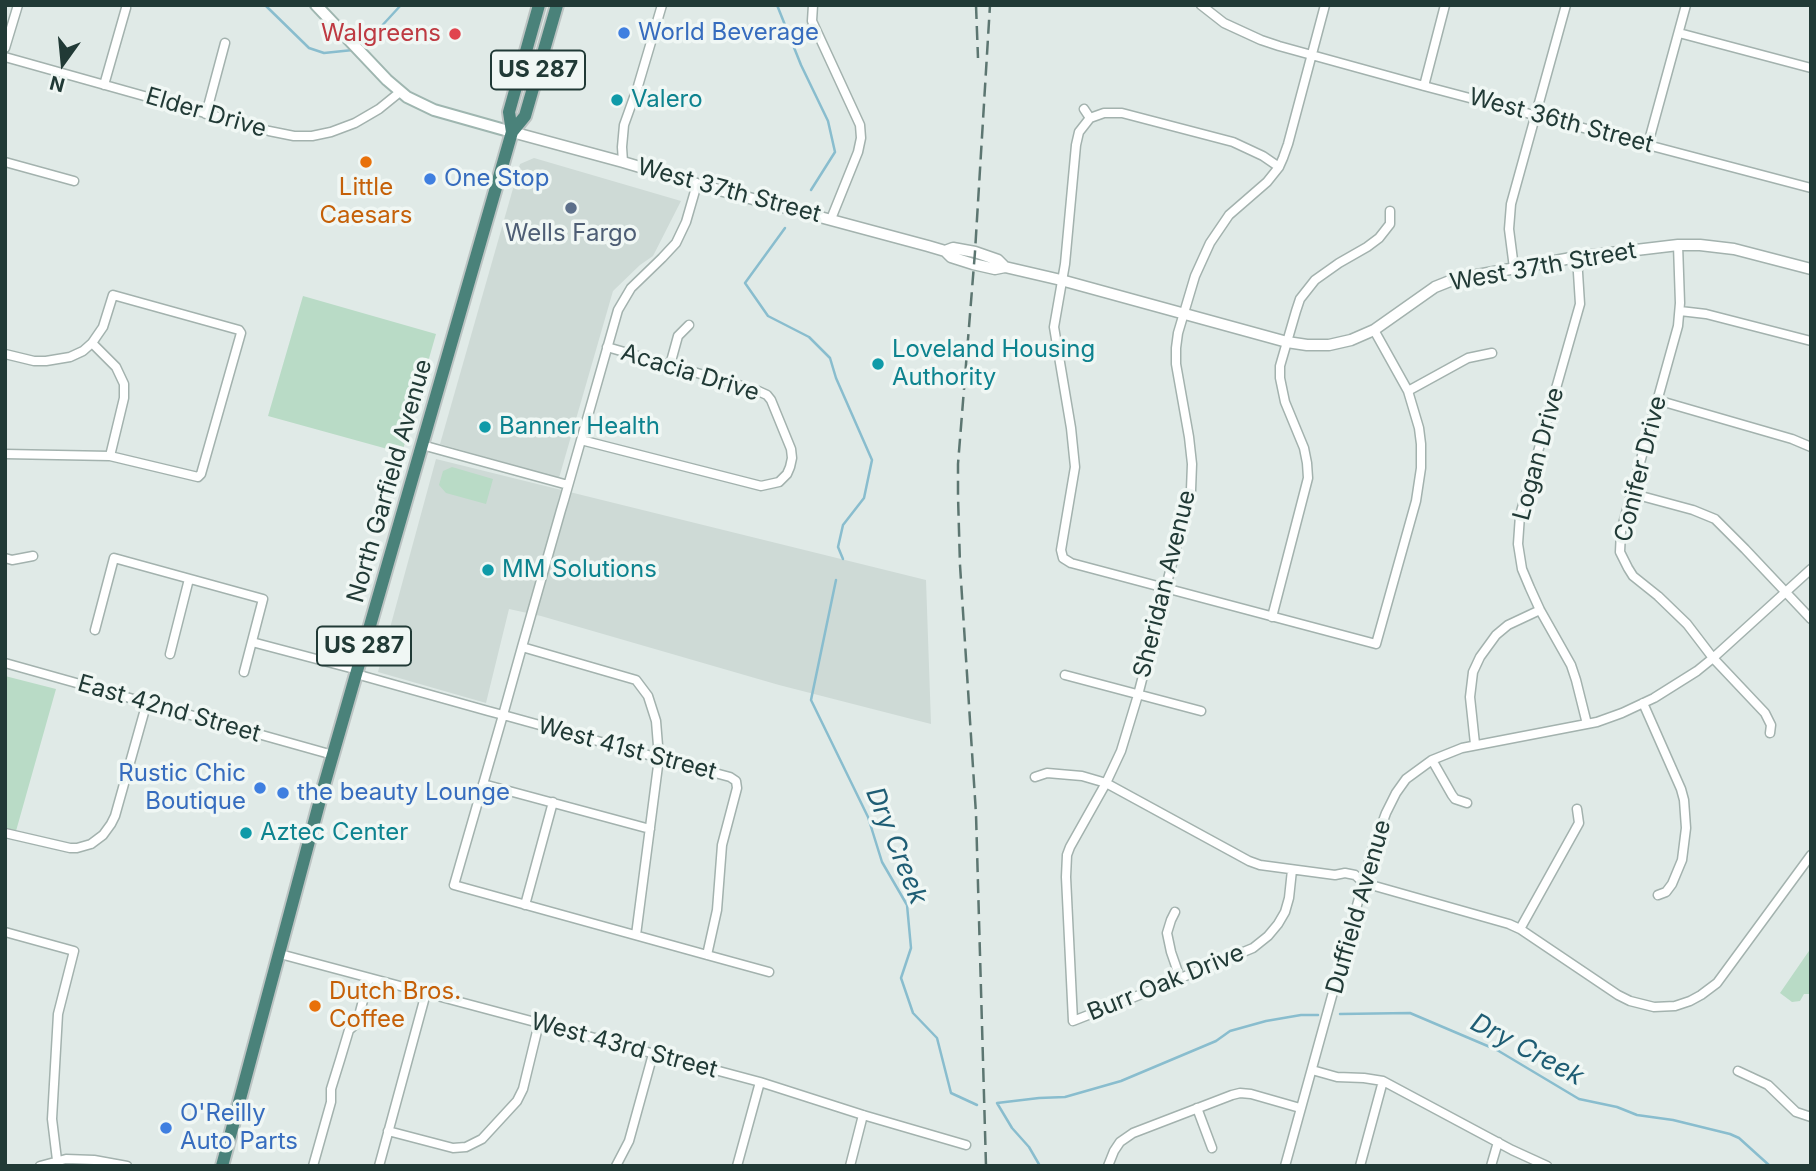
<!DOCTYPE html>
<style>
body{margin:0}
#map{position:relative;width:1816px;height:1171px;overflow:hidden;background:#e0eae7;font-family:Inter,sans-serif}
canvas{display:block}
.frame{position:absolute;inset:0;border:7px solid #213a36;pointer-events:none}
.north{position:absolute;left:28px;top:28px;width:70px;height:70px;-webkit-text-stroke:5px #f0f7f4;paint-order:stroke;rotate:195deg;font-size:19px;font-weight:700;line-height:28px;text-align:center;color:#213a36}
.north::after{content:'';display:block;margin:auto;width:24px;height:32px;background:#213a36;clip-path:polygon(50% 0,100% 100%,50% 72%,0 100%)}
</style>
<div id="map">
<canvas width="1816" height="1171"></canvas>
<div class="frame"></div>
<div class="north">N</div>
</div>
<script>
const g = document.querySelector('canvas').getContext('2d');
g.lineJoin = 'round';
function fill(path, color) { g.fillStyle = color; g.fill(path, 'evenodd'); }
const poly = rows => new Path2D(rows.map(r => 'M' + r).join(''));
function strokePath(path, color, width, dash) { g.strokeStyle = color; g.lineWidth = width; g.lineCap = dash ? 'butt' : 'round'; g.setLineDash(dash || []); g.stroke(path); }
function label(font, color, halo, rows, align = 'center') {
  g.font = font + ' Inter,sans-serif'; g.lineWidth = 7; g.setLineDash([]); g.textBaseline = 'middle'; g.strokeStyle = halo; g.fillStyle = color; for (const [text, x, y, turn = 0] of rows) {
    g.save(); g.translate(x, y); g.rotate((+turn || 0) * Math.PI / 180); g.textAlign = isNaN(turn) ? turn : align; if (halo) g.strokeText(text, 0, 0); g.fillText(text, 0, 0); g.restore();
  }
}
const built = poly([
 [534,158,681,201,653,256,640,265,613,291,559,478,440,444,520,164],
 [436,459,926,580,931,724,779,685,541,616,509,609,486,703,378,672]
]);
const green = poly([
 [303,296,436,334,402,453,268,416],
 [452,467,493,479,486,504,446,493,439,485,443,471],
 [5,676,56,689,16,831,5,828],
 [1811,948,1811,994,1804,994,1800,1001,1792,1002,1780,993]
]);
const stream = poly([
 [265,5,309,48,324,53,353,50],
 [777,5,801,65,828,121,835,152,811,190],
 [359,47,367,42,401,5],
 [785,228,745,283,768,316,809,337,830,358,836,378,872,460,864,498,843,525,838,547,843,559],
 [836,580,811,700,868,817,882,862,907,905,911,948,901,978,913,1013,937,1038,951,1093,977,1105],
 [1340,1014,1410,1013,1497,1050,1579,1099,1617,1107,1637,1115,1673,1120,1730,1134,1739,1138,1770,1166],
 [1040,1166,1029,1147,1012,1128,997,1103,1039,1098,1065,1097,1121,1081,1216,1041,1230,1031,1266,1021,1301,1015,1318,1015]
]);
const minor = poly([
 [813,5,812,21,860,125,861,138,858,152,831,219],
 [1201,5,1224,23,1261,40,1279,46,1424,86,1811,188],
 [1679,33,1811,68],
 [5,48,18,5],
 [5,57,269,131,294,136,312,136,331,132,355,123,379,109,400,92],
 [104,85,126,8],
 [1424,86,1445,5],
 [1084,109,1090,118],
 [206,114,225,43],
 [1648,144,1686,5],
 [5,162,74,181],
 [623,162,622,147,624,125,638,86,662,5],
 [1279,167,1263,156,1233,142,1122,113,1104,113,1090,118,1079,132,1076,145,1065,264,1054,327,1071,428,1075,467,1061,550,1063,558,1071,563,1376,644,1416,501,1421,468,1421,444,1419,428,1408,391,1374,330],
 [1678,245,1680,303,1678,326,1621,531,1620,552,1628,568,1633,576,1658,596,1687,624,1713,658,1765,713,1771,725,1770,733],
 [1577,257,1580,304,1520,515,1518,544,1522,569,1530,588,1540,610,1571,665,1576,680,1587,724],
 [1514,268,1509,229,1511,204,1566,5],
 [1680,311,1706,314,1811,341],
 [92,343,116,367,124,384,124,398,110,456],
 [5,354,34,361,46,361,70,357,83,351,92,343,103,327,113,295,239,330,241,333,201,474,198,477,110,456,5,454],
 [670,365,678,336,689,325],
 [1408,391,1468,358,1492,353],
 [1657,400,1792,439,1811,447],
 [581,440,761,486,779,482,787,474,790,467,792,458,791,449,771,400,767,395,756,390,607,347],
 [422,445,568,485],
 [1630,493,1693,510,1715,519,1745,549,1811,619],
 [5,558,12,560,33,556],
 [1272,617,1308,478,1307,463,1304,448,1285,402,1280,378,1280,366,1296,311,1300,299,1315,280,1339,263,1367,247,1379,238,1390,224,1390,211],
 [95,630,114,558,263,599,244,672],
 [252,642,358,670],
 [522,647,636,680,648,696,656,721,659,758,636,935],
 [170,654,189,579],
 [5,663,333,755],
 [356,674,488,711,503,715,507,716,659,758,730,777,736,781,737,788,722,845,717,910,707,955,454,885,503,715,522,647,561,510,564,500,618,310,631,288,662,258,676,243,686,222,697,184],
 [1065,675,1201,711],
 [1643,703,1681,789,1684,800,1686,828,1682,860,1672,884,1666,892,1658,895],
 [1475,744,1470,697,1473,672,1480,657,1496,635,1508,625,1540,610],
 [1432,760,1452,795,1455,799,1467,803],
 [1035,777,1047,773,1082,776,1106,783,1249,861,1260,865,1335,875,1345,873,1355,875,1364,883,1509,924,1520,929,1618,995,1630,1001,1654,1007,1675,1006,1690,1001,1701,995,1717,983,1811,855],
 [483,784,650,829],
 [5,833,70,848,77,848,91,844,103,835,111,824,115,816,147,702],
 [1292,870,1289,898,1285,912,1278,924,1268,936,1253,948,1142,994,1073,1021,1066,877,1067,855,1070,847,1106,783,1121,751,1138,695,1191,490,1192,464,1189,437,1176,364,1176,348,1178,333,1195,276,1210,243,1229,215,1267,182,1279,167,1283,158,1288,144,1325,5],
 [525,905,553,802],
 [1175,912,1171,920,1167,933,1171,952,1180,978],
 [1520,929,1579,823,1577,809],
 [5,932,74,951,58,1014,52,1119,57,1160],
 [280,954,760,1082,863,1115,966,1145],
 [707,955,769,972],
 [1312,1070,1337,1077,1364,1078,1383,1081,1512,1150,1547,1166],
 [1738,1071,1768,1085,1796,1112,1811,1117],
 [1197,1108,1212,1148],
 [388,1131,453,1148,466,1147,482,1139,517,1101,523,1089,539,1023],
 [40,1166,66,1159,94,1160,127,1166],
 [313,1166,331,1102,331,1089,340,1060,349,1030,357,1023,369,978],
 [379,1166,426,993],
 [616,1166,629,1141,653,1054],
 [737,1166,760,1082],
 [850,1166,863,1115],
 [1108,1166,1114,1151,1120,1142,1133,1133,1232,1095,1240,1093,1251,1094,1300,1108],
 [1285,1166,1372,851,1386,813,1396,793,1406,779,1432,760,1462,748,1597,722,1622,713,1654,698,1697,671,1713,658,1811,569],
 [1360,1166,1383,1081],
 [1491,1166,1498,1142]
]);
const tertiary = poly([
 [512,132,623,162,697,184,928,246,945,251,951,257,973,264,995,269,1005,267,1061,280,1287,342,1307,345,1329,345,1351,340,1374,330,1435,287,1455,279,1577,257,1678,245,1700,245,1734,249,1811,269],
 [945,251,953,248,975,252,998,260,1005,267]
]);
const secondary = poly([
 [316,5,387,80,407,97,434,110,512,132]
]);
const trunk = poly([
 [512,132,509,112,539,5],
 [222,1166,323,789,512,132,525,116,557,5]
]);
const rail = poly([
 [976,5,978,58],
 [986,1166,976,814,960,565,958,496,958,464,975,252,990,5]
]);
const markers = [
 [624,33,7,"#3f7fe0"],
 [455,34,7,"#e0444e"],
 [617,100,7,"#0f9aa8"],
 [366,162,7,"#e8710a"],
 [430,179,7,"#3f7fe0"],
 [571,208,7,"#5c6f8a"],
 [878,364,7,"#0f9aa8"],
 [485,427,7,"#0f9aa8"],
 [488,570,7,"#0f9aa8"],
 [260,788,7,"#3f7fe0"],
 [283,793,7,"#3f7fe0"],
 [246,833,7,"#0f9aa8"],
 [315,1006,7,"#e8710a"],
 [166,1128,7,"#3f7fe0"]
];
const shields = [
 [538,70,94],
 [364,646,94]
];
const shieldNames = [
 ["US 287",538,70],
 ["US 287",364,646]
];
const shopNames = [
 ["World Beverage",638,33],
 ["One Stop",444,179],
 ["Rustic Chic",246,774,"right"],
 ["Boutique",246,802,"right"],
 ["the beauty Lounge",297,793],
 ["O'Reilly",180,1114],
 ["Auto Parts",180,1142]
];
const healthNames = [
 ["Walgreens",441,34]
];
const cultureNames = [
 ["Valero",631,100],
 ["Loveland Housing",892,350],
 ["Authority",892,378],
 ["Banner Health",499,427],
 ["MM Solutions",502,570],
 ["Aztec Center",260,833]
];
const streetNames = [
 ["Elder Drive",206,113,16],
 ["West 36th Street",1561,121,15],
 ["West 37th Street",729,191,15],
 ["West 37th Street",1543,267,-10],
 ["Acacia Drive",690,373,17],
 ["Logan Drive",1539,454,-75],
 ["Conifer Drive",1641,469,-76],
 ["North Garfield Avenue",390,481,-74],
 ["Sheridan Avenue",1165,584,-76],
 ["East 42nd Street",169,709,16],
 ["West 41st Street",627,749,15],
 ["Duffield Avenue",1359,907,-74],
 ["Burr Oak Drive",1166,983,-22],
 ["West 43rd Street",624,1046,15]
];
const foodNames = [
 ["Little",366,188],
 ["Caesars",366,216],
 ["Dutch Bros.",329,992,"left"],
 ["Coffee",329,1020,"left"]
];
const serviceNames = [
 ["Wells Fargo",571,234]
];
const waterNames = [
 ["Dry Creek",896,846,68],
 ["Dry Creek",1527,1050,28]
];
fill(built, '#cedad6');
fill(green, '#b9dbc6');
strokePath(stream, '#89bdce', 2.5);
strokePath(minor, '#a3b2ae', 11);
strokePath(tertiary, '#a3b2ae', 13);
strokePath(secondary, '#9fb6b0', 14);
strokePath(trunk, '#bcc4c3', 16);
strokePath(minor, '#fff', 8);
strokePath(tertiary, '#fff', 10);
strokePath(secondary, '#fff', 10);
strokePath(trunk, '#4a827a', 12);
strokePath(rail, '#5c7671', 2.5, [14, 7]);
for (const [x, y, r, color] of markers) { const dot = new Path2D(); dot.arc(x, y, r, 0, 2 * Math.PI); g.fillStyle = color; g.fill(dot); strokePath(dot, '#f0f7f4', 2.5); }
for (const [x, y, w] of shields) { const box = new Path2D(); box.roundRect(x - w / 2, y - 19.5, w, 39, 5); g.fillStyle = '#f0f7f4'; g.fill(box); strokePath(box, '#213a36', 2); }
label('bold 23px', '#213a36', null, shieldNames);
label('24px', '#366cbe', '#f0f7f4', shopNames, 'left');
label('24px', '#be3a42', '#f0f7f4', healthNames, 'right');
label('24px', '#0d838f', '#f0f7f4', cultureNames, 'left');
label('24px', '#213a36', '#f0f7f4', streetNames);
label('24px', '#c56008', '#f0f7f4', foodNames);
label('24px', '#4e5e75', '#f0f7f4', serviceNames);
label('italic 26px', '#1e5d74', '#f0f7f4', waterNames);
</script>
